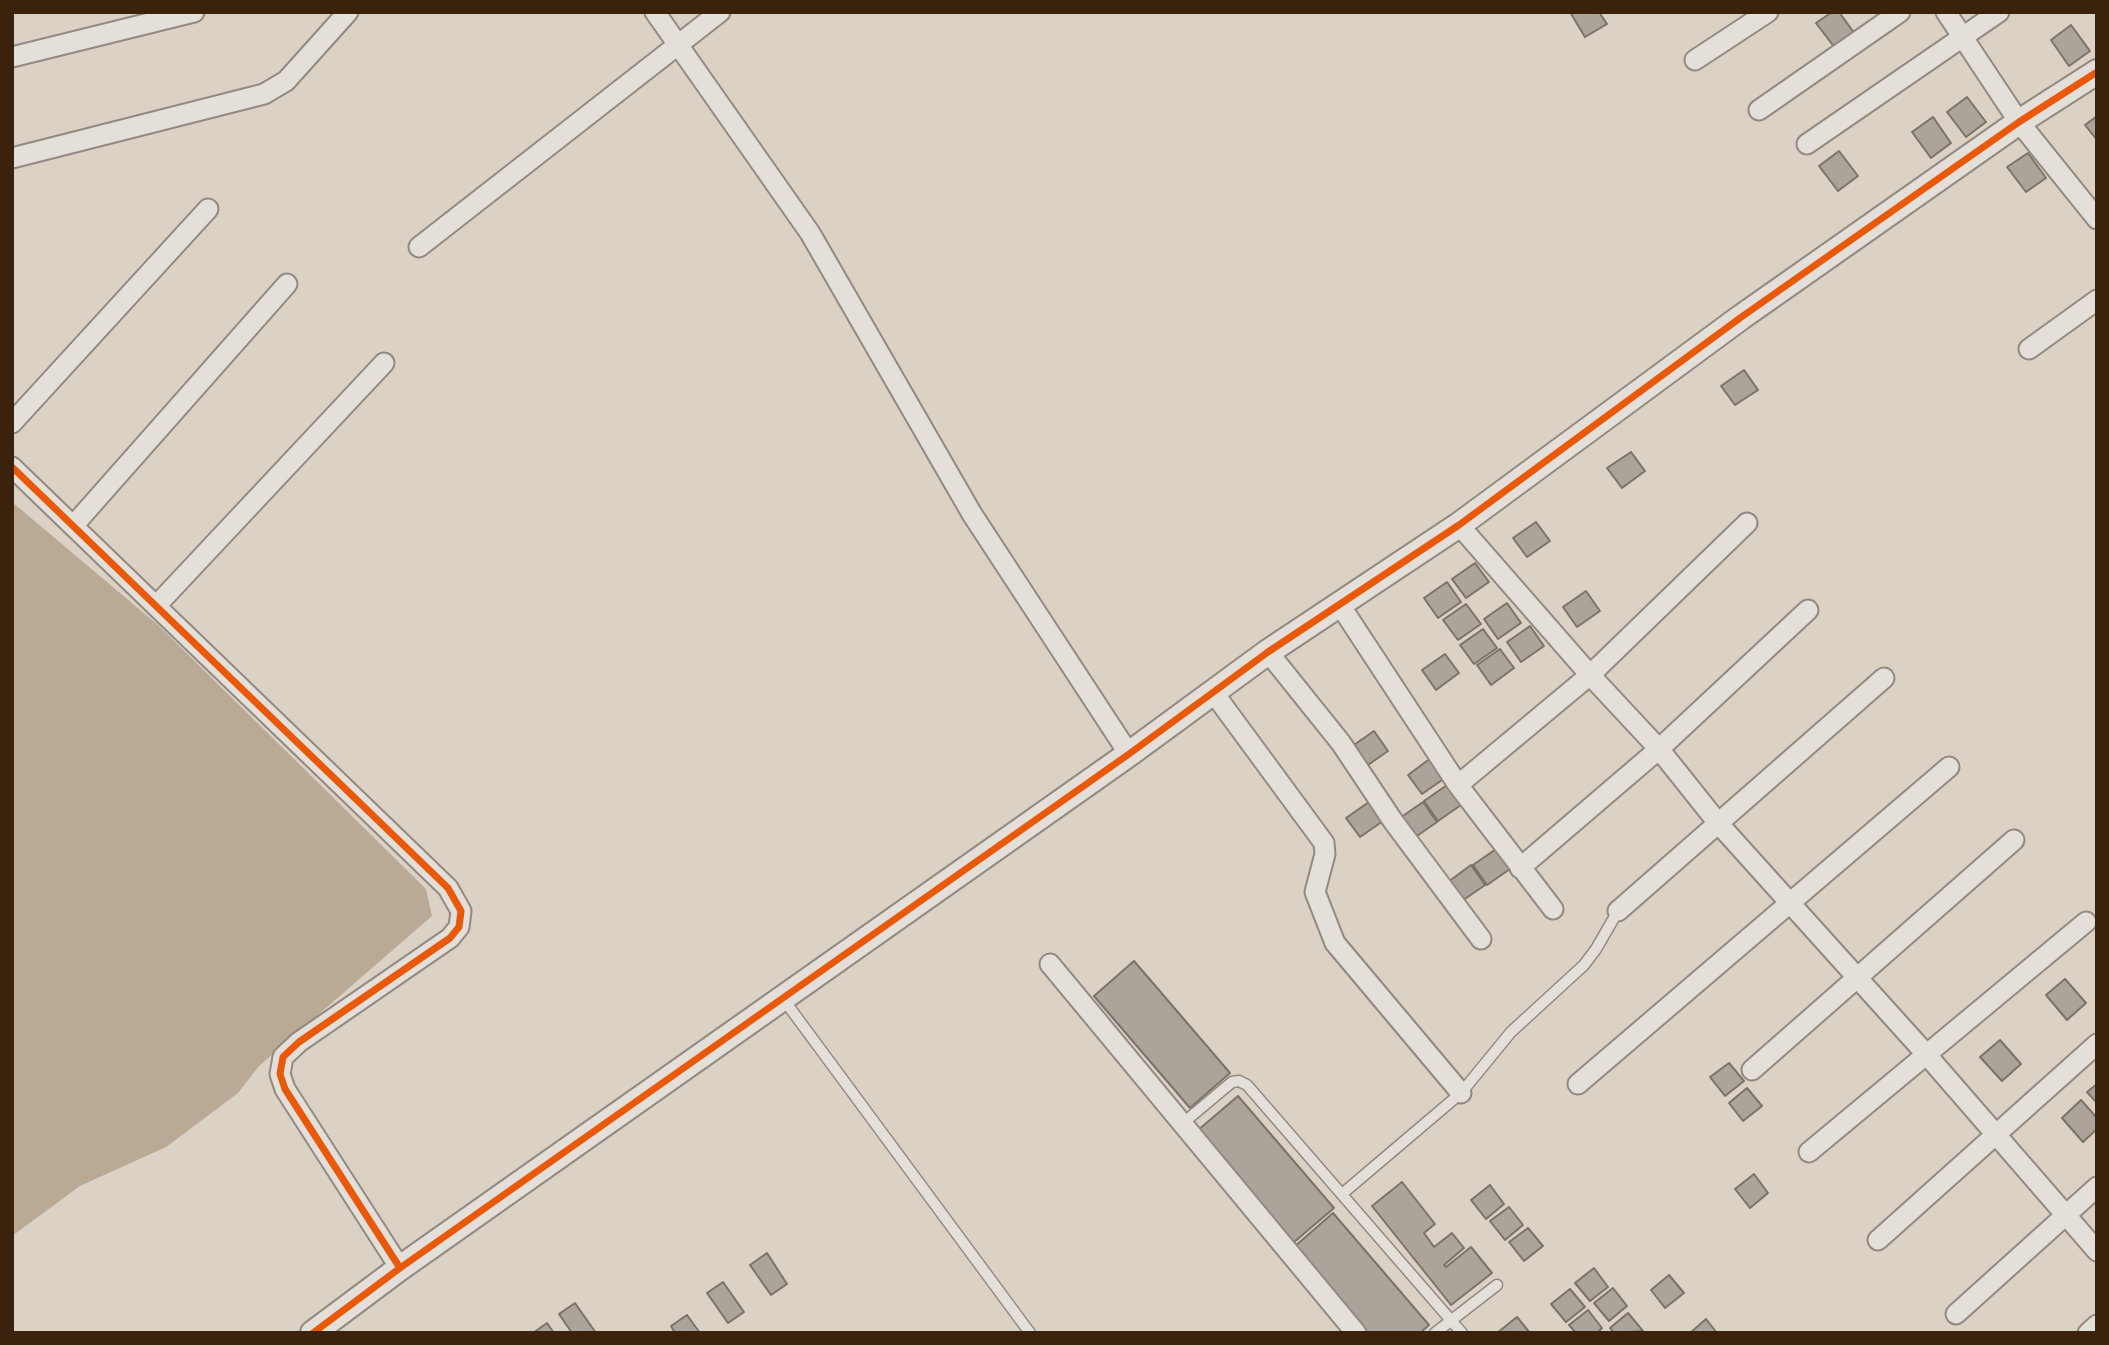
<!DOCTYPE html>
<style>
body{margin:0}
#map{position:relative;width:2109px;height:1345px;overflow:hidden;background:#dbd2c5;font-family:"IM FELL English",serif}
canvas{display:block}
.frame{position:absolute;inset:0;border:14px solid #3b220d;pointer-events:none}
</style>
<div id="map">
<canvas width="2109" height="1345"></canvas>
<div class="frame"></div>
</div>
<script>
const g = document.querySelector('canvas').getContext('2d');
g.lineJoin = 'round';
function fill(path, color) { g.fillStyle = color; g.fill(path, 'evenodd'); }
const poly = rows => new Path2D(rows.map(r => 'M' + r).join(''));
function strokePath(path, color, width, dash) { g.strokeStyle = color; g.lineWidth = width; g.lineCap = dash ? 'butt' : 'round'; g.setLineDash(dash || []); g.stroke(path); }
const water = poly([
 [12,502,158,625,426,889,432,916,259,1066,238,1093,166,1147,80,1186,12,1236]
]);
const building = poly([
 [1570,12,1599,12,1607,24,1585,37,1570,12],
 [1832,12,1839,12,1855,34,1835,48,1816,23,1832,12],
 [2071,25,2090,51,2069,66,2051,40,2071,25],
 [1967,97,1986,122,1966,137,1947,112,1967,97],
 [2097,116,2097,140,2085,125,2097,116],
 [1933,117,1951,143,1931,158,1912,132,1933,117],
 [1839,151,1858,176,1838,191,1819,166,1839,151],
 [2028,153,2046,178,2026,192,2007,167,2028,153],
 [1744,370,1758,390,1735,405,1721,386,1744,370],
 [1631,452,1645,471,1622,488,1607,468,1631,452],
 [1536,522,1550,541,1527,557,1513,538,1536,522],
 [1475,563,1489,582,1466,598,1452,579,1475,563],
 [1447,582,1461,602,1438,618,1424,598,1447,582],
 [1586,591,1600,611,1577,627,1563,607,1586,591],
 [1507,603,1521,623,1498,639,1484,619,1507,603],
 [1466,604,1481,624,1458,640,1443,620,1466,604],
 [1530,626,1544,646,1521,662,1507,642,1530,626],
 [1483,629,1497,648,1474,664,1460,645,1483,629],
 [1500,649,1514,668,1491,685,1477,665,1500,649],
 [1445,654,1459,673,1436,690,1422,670,1445,654],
 [1374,731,1388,751,1365,767,1351,747,1374,731],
 [1431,758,1445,778,1422,794,1408,775,1431,758],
 [1447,785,1461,805,1438,821,1424,801,1447,785],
 [1369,802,1383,821,1360,837,1346,818,1369,802],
 [1423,802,1437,822,1414,838,1400,818,1423,802],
 [1496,849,1510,869,1487,885,1473,865,1496,849],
 [1471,865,1485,885,1462,901,1448,882,1471,865],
 [1134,961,1230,1073,1190,1108,1094,996,1134,961],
 [2065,979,2086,1003,2067,1020,2046,995,2065,979],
 [2000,1040,2021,1064,2002,1081,1980,1057,2000,1040],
 [1729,1063,1744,1081,1725,1096,1710,1077,1729,1063],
 [2097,1084,2097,1103,2087,1092,2097,1084],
 [1747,1088,1762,1106,1743,1121,1729,1103,1747,1088],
 [1238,1096,1334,1208,1293,1243,1197,1131,1238,1096],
 [2081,1100,2097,1118,2097,1129,2083,1142,2062,1118,2081,1100],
 [1754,1174,1768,1193,1750,1208,1735,1189,1754,1174],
 [1402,1182,1435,1224,1424,1233,1434,1247,1452,1233,1464,1248,1444,1265,1446,1267,1471,1247,1492,1273,1451,1305,1372,1206,1402,1182],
 [1490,1185,1504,1204,1486,1219,1471,1200,1490,1185],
 [1509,1207,1523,1225,1505,1240,1490,1221,1509,1207],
 [1333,1213,1429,1325,1420,1333,1366,1333,1293,1248,1333,1213],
 [1528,1228,1543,1246,1524,1261,1509,1242,1528,1228],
 [767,1253,787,1284,771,1295,750,1265,767,1253],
 [1594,1268,1608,1287,1590,1301,1575,1283,1594,1268],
 [1669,1275,1684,1293,1665,1308,1651,1290,1669,1275],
 [723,1282,744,1312,728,1323,707,1293,723,1282],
 [1613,1288,1627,1306,1609,1321,1594,1303,1613,1288],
 [1570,1289,1585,1307,1566,1322,1551,1304,1570,1289],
 [575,1303,596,1333,572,1333,559,1314,575,1303],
 [1588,1310,1602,1328,1597,1333,1576,1333,1569,1325,1588,1310],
 [1628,1313,1643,1331,1614,1333,1610,1328,1628,1313],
 [687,1315,700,1333,675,1333,671,1326,687,1315],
 [1517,1317,1530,1333,1497,1333,1517,1317],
 [1706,1319,1717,1333,1690,1333,1706,1319],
 [547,1323,554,1333,533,1333,547,1323]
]);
const service = poly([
 [784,1000,1030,1333],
 [1182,1124,1232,1082,1239,1081,1247,1085,1462,1333],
 [1342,1194,1461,1093,1511,1032,1584,965,1596,949,1618,911],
 [1435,1333,1497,1285]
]);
const minor = poly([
 [655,12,810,233,972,514,1129,754],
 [1946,12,2019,122,2097,219],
 [12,57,194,12],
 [1695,60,1768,12],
 [1759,110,1900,12],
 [1807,144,1999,12],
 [12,158,264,94,286,81,348,12],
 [419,247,720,12],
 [2029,349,2097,300],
 [12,423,208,209],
 [12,467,448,888,461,911,459,927,450,938,299,1042,283,1057,280,1074,285,1089,400,1268],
 [1459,525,1590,675,1659,749,1718,823,1926,1054,2097,1251],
 [73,526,287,284],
 [1340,605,1458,785,1553,909],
 [156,606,384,363],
 [1268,652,1341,743,1393,821,1481,939],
 [1213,692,1324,843,1325,854,1315,892,1335,943,1461,1093],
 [1458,785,1590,675,1747,523],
 [1520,868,1659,749,1808,610],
 [1618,911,1884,678],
 [1050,964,1356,1333],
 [1752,1070,2014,840],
 [1578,1084,1949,767],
 [1809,1152,2086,922],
 [1878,1240,2097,1044],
 [1956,1314,2097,1187],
 [2088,1333,2097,1325]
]);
const tertiary = poly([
 [313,1333,400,1268,1129,754,1268,652,1459,525,1740,318,2019,122,2097,72]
]);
const cycleway = poly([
 [12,467,448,888,461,911,459,927,450,938,299,1042,283,1057,280,1074,285,1089,400,1268],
 [313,1333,400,1268,1129,754,1268,652,1459,525,1740,318,2019,122,2097,72]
]);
fill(water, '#b9a995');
fill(building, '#aca49a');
strokePath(building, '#7b7268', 2);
strokePath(service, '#928a80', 13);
strokePath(minor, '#928a80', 23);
strokePath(tertiary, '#928a80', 28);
strokePath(service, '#e4dfd9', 10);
strokePath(minor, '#e4dfd9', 19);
strokePath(tertiary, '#e4dfd9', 24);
strokePath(cycleway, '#e8590c', 7);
</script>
